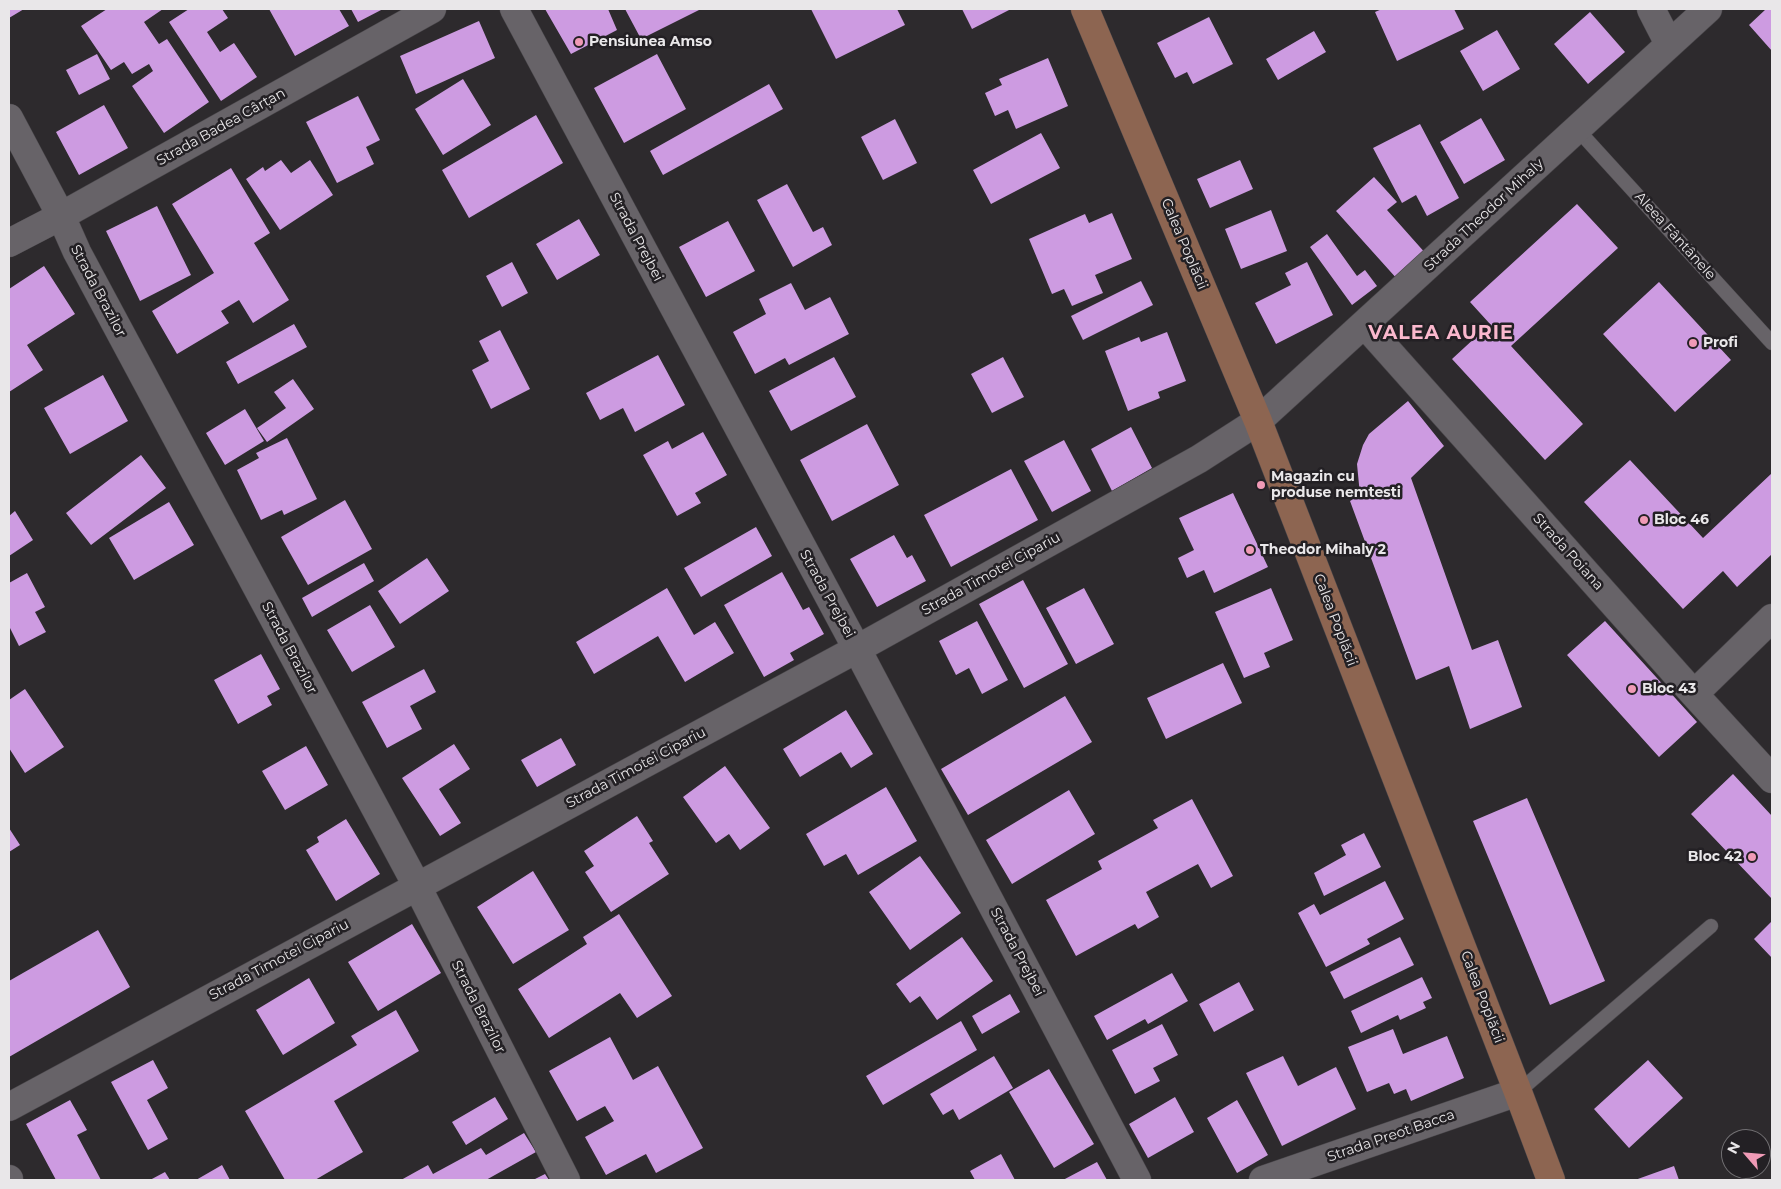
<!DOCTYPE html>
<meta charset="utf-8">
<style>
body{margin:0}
#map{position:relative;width:1781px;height:1189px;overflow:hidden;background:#2d2a2d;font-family:Montserrat,sans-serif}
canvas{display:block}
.frame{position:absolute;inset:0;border:10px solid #e9e7e9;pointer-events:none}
.north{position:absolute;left:1721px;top:1129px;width:50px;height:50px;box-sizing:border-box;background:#232024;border:1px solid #727073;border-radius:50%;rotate:297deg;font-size:14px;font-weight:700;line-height:20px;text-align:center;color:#e9e7e9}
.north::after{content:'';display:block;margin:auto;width:18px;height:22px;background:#f09ab6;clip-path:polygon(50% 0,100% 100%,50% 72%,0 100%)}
</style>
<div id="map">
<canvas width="1781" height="1189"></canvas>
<div class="frame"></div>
<div class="north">N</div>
</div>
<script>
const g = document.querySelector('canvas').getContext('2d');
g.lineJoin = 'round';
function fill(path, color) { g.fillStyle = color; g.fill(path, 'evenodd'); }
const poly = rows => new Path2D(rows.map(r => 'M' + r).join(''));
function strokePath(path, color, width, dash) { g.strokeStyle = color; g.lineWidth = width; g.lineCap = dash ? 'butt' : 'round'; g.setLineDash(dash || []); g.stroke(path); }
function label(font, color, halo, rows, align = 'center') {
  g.font = font + ' Montserrat,sans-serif'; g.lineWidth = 5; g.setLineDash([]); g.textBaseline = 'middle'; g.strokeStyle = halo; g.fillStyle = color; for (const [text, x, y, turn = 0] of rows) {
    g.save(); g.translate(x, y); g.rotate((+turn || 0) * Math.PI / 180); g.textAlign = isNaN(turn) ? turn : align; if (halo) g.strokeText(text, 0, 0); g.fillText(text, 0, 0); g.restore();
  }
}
const building = poly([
 [9,9,24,9,9,18],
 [107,9,163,9,144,22,159,44,167,39,209,102,164,133,132,86,153,71,149,64,132,74,124,62,111,70,81,26],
 [189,9,222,9,228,18,207,32,220,52,234,43,257,77,221,101,169,22],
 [269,9,339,9,349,26,295,56],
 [351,9,383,9,358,22],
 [545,9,608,9,617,30,571,54],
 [625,9,701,9,641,39],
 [811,9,897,9,905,25,836,59],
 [962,9,1011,9,972,29],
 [1382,9,1454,9,1464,29,1397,61,1375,12],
 [1766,9,1772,9,1772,51,1749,25],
 [1590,12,1625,52,1588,84,1554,44],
 [1209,17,1233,64,1193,84,1187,72,1175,78,1157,43],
 [479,21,495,58,416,94,400,56],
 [1497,30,1520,69,1483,91,1460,51],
 [1314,31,1326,52,1278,80,1266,59],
 [97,54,110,79,79,95,66,70],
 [657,54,686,109,624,143,594,88],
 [1048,58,1068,106,1016,129,1008,110,995,116,985,93,1002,85,999,79],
 [463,79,491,125,443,155,415,109],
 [769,84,783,109,663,175,650,151],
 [358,96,380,140,366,147,374,164,337,183,306,122],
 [104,105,128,148,79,175,56,132],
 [536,115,563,163,469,218,442,170],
 [1481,118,1505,160,1464,184,1440,142],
 [895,119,917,163,883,180,861,137],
 [1420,124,1459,198,1427,216,1416,195,1402,203,1373,148],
 [1041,133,1060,168,991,204,973,170],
 [281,160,291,173,310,160,333,195,280,230,246,179,263,167,265,171],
 [1240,160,1253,189,1210,208,1197,179],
 [231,168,270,233,254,243,289,300,253,323,239,300,221,311,229,323,177,354,152,311,214,273,172,204],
 [1374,177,1397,202,1387,210,1427,255,1398,280,1336,211],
 [787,184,813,232,823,227,832,245,793,267,757,200],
 [1577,204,1618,248,1511,346,1583,424,1545,460,1452,359,1490,324,1470,302],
 [157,206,191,275,140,301,106,231],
 [1271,210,1287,251,1241,269,1225,229],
 [1112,213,1132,259,1095,275,1103,293,1072,306,1064,289,1052,294,1029,239,1085,214,1089,223],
 [579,219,600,255,557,280,536,244],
 [728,221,755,271,706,297,679,247],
 [1327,234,1357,276,1365,270,1377,286,1352,305,1310,247],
 [512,262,528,293,502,307,486,276],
 [1307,262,1333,315,1276,344,1255,303,1291,285,1285,273],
 [44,266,75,314,27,345,43,370,9,392,9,289],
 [1141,281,1153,305,1083,340,1071,316],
 [1659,282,1731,360,1675,412,1603,334],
 [791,283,805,310,830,297,849,334,789,365,785,358,755,374,733,332,766,314,759,299],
 [294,324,307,347,238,384,226,362],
 [500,330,530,389,491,409,472,370,489,361,479,341],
 [1167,332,1186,381,1158,392,1160,398,1128,411,1105,351,1139,337,1141,342],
 [658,355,685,405,635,432,623,408,600,420,586,393],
 [834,357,856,397,791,431,769,391],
 [1003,357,1024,397,992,413,971,374],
 [103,375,128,421,70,454,44,408],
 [293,379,314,409,267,442,257,428,286,408,274,392],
 [1408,401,1444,446,1411,478,1472,650,1498,640,1522,707,1470,729,1449,666,1416,680,1350,501,1360,495,1357,464,1363,445,1369,434],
 [245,409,264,441,225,465,206,433],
 [867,424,899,485,832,521,800,460],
 [1131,427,1152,468,1112,491,1091,449],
 [703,432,727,475,695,493,701,503,677,516,643,455,668,441,672,449],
 [287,438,317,499,284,515,282,510,261,520,237,470,259,458,256,453],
 [1064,440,1091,491,1052,512,1024,461],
 [141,455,166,488,91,545,66,513],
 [1630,460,1703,538,1772,473,1772,554,1737,587,1723,571,1683,609,1584,502],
 [1011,469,1038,520,951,567,924,515],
 [1233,493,1268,567,1214,593,1204,570,1187,578,1178,558,1194,550,1179,518],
 [345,500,372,549,308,585,281,537],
 [169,502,194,545,134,580,109,538],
 [15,511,33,540,9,556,9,516],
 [756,527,772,556,701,597,684,568],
 [894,535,907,558,912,555,926,581,877,607,850,559],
 [427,558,449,591,400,624,378,591],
 [364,563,374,581,312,617,302,598],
 [782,572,803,610,809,607,824,634,790,653,794,660,764,677,724,605],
 [27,573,45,607,35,612,46,632,19,646,9,626,9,583],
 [1023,580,1068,664,1024,688,979,604],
 [667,588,694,635,715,622,734,653,685,682,658,636,594,674,576,642],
 [1084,588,1114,644,1076,664,1046,608],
 [1271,588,1293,640,1264,653,1270,667,1244,678,1215,612],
 [370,605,395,647,352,672,327,630],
 [977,621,1008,680,982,694,969,668,956,675,939,641],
 [1605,621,1697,722,1659,757,1567,655],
 [261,654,280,689,267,696,272,705,238,724,214,680],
 [1223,663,1242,703,1166,739,1147,698],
 [424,669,436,692,410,706,422,729,387,748,362,702],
 [25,689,64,747,25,773,9,748,9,700],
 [1065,696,1092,742,968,815,941,769],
 [846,710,873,754,851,768,841,752,800,777,783,749],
 [561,738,576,765,537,787,521,760],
 [454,744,470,769,439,789,461,823,440,836,402,778],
 [306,746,328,785,285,810,262,771],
 [725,766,770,828,740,850,729,834,716,843,683,797],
 [1733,774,1772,816,1772,899,1691,814],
 [886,787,917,841,858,875,846,854,824,866,806,834],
 [1069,790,1095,834,1012,884,986,840],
 [1527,798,1605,981,1550,1005,1473,821],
 [1192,799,1233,876,1211,888,1198,864,1146,892,1159,917,1138,929,1135,924,1076,956,1046,900,1102,869,1098,861,1158,828,1153,820],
 [637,816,653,841,649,843,669,874,611,912,585,872,594,866,584,851],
 [346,819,380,874,336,901,306,850,319,842,317,837],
 [9,828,20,845,9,852],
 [1364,833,1381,867,1324,896,1314,873,1346,855,1341,845],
 [920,856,961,913,910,950,869,892],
 [533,871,569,930,513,964,477,907],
 [1385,881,1404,919,1367,939,1370,944,1326,967,1298,913,1314,904,1320,915],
 [619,914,672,996,637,1018,620,993,549,1038,518,989,587,944,583,937],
 [1772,921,1772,958,1754,939],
 [412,924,441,973,378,1011,348,962],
 [98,930,130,987,9,1057,9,981],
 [962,937,993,981,937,1020,920,996,910,1003,896,984],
 [1400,937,1414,965,1344,999,1330,972],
 [1172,973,1188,1001,1148,1024,1145,1019,1107,1040,1094,1016],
 [1422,977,1432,998,1423,1002,1426,1008,1400,1020,1398,1015,1361,1033,1351,1011],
 [309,978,335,1023,283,1055,256,1010],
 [1239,982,1254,1010,1214,1032,1199,1004],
 [1010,994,1020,1012,982,1034,972,1016],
 [396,1010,419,1051,334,1101,363,1152,315,1180,285,1180,245,1111,357,1045,351,1036],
 [961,1021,977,1050,883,1105,866,1076],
 [1162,1024,1178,1055,1153,1068,1160,1081,1135,1094,1112,1050],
 [1393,1029,1403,1054,1447,1036,1464,1078,1411,1101,1406,1089,1394,1094,1389,1083,1367,1092,1348,1047],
 [610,1037,633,1080,658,1066,703,1148,656,1173,646,1154,606,1175,585,1137,614,1121,605,1106,577,1121,549,1071],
 [994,1056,1013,1088,959,1120,953,1109,943,1115,930,1094],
 [1283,1056,1298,1086,1336,1067,1356,1109,1282,1146,1246,1073],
 [153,1060,168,1088,147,1100,168,1139,148,1150,111,1082],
 [1648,1060,1683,1098,1629,1148,1594,1109],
 [1049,1069,1094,1144,1054,1168,1009,1092],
 [495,1097,508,1119,466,1145,452,1122],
 [1175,1097,1194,1132,1148,1158,1129,1124],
 [70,1100,87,1130,77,1135,101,1180,56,1180,26,1124],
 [1237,1100,1268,1155,1237,1173,1207,1118],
 [524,1133,536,1152,486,1180,401,1180,428,1165,433,1174,481,1148,486,1155],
 [1001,1154,1015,1180,975,1180,970,1171],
 [1097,1162,1107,1180,1063,1180],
 [222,1165,230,1180,196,1180],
 [1674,1166,1679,1180,1635,1180],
 [165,1172,170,1180,150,1180],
 [545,1174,549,1180,533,1180]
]);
const lane = poly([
 [1577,129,1772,343],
 [1518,1092,1711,926]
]);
const street = poly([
 [514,9,857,649,1137,1180],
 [1651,9,1669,44],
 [9,118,61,216,77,252,417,886,566,1180],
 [9,243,61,216,432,9],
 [1365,325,1694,694,1772,779],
 [1694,694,1772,618],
 [9,1107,857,649,1199,459,1258,421,1708,9],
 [9,1179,9,1180],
 [1263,1180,1518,1092]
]);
const secondary = poly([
 [1085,9,1258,421,1518,1092,1551,1180]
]);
const markers = [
 [579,42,5,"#f09ab6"],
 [1693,343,5,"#f09ab6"],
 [1261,485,5,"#f09ab6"],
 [1644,520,5,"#f09ab6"],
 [1250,550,5,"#f09ab6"],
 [1632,689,5,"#f09ab6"],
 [1752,857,5,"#f09ab6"]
];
const poiNames = [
 ["Pensiunea Amso",589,42],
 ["Profi",1703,343],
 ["Magazin cu",1271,477],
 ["produse nemtesti",1271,493],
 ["Bloc 46",1654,520],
 ["Theodor Mihaly 2",1260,550],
 ["Bloc 43",1642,689],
 ["Bloc 42",1742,857,"right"]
];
const streetNames = [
 ["Strada Badea Cârțan",221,127,-29],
 ["Strada Theodor Mihaly",1484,215,-43],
 ["Aleea Fântânele",1675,236,48],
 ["Strada Prejbei",636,237,62],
 ["Calea Poplăcii",1184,244,67],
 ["Strada Brazilor",98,291,62],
 ["Strada Poiana",1568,552,48],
 ["Strada Timotei Cipariu",991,574,-29],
 ["Strada Prejbei",827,594,61],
 ["Calea Poplăcii",1335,620,69],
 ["Strada Brazilor",289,648,62],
 ["Strada Timotei Cipariu",636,768,-28],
 ["Strada Prejbei",1017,952,62],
 ["Strada Timotei Cipariu",279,960,-28],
 ["Calea Poplăcii",1482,997,69],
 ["Strada Brazilor",478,1007,63],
 ["Strada Preot Bacca",1391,1136,-19]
];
const districtNames = [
 ["VALEA AURIE",1441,333]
];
fill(building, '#cd9be1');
strokePath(lane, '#484549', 15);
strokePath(street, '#484549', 29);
strokePath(secondary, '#484549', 29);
strokePath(lane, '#676368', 14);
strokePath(street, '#676368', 28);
strokePath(secondary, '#8d6551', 28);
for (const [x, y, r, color] of markers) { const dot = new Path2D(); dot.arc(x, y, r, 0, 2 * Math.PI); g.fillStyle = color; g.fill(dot); strokePath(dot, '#232024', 2); }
label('bold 14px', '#e9e7e9', '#232024', poiNames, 'left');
label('14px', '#e9e7e9', '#232024', streetNames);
g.letterSpacing = '1px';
label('bold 19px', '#fab8cd', '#232024', districtNames);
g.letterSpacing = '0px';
</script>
